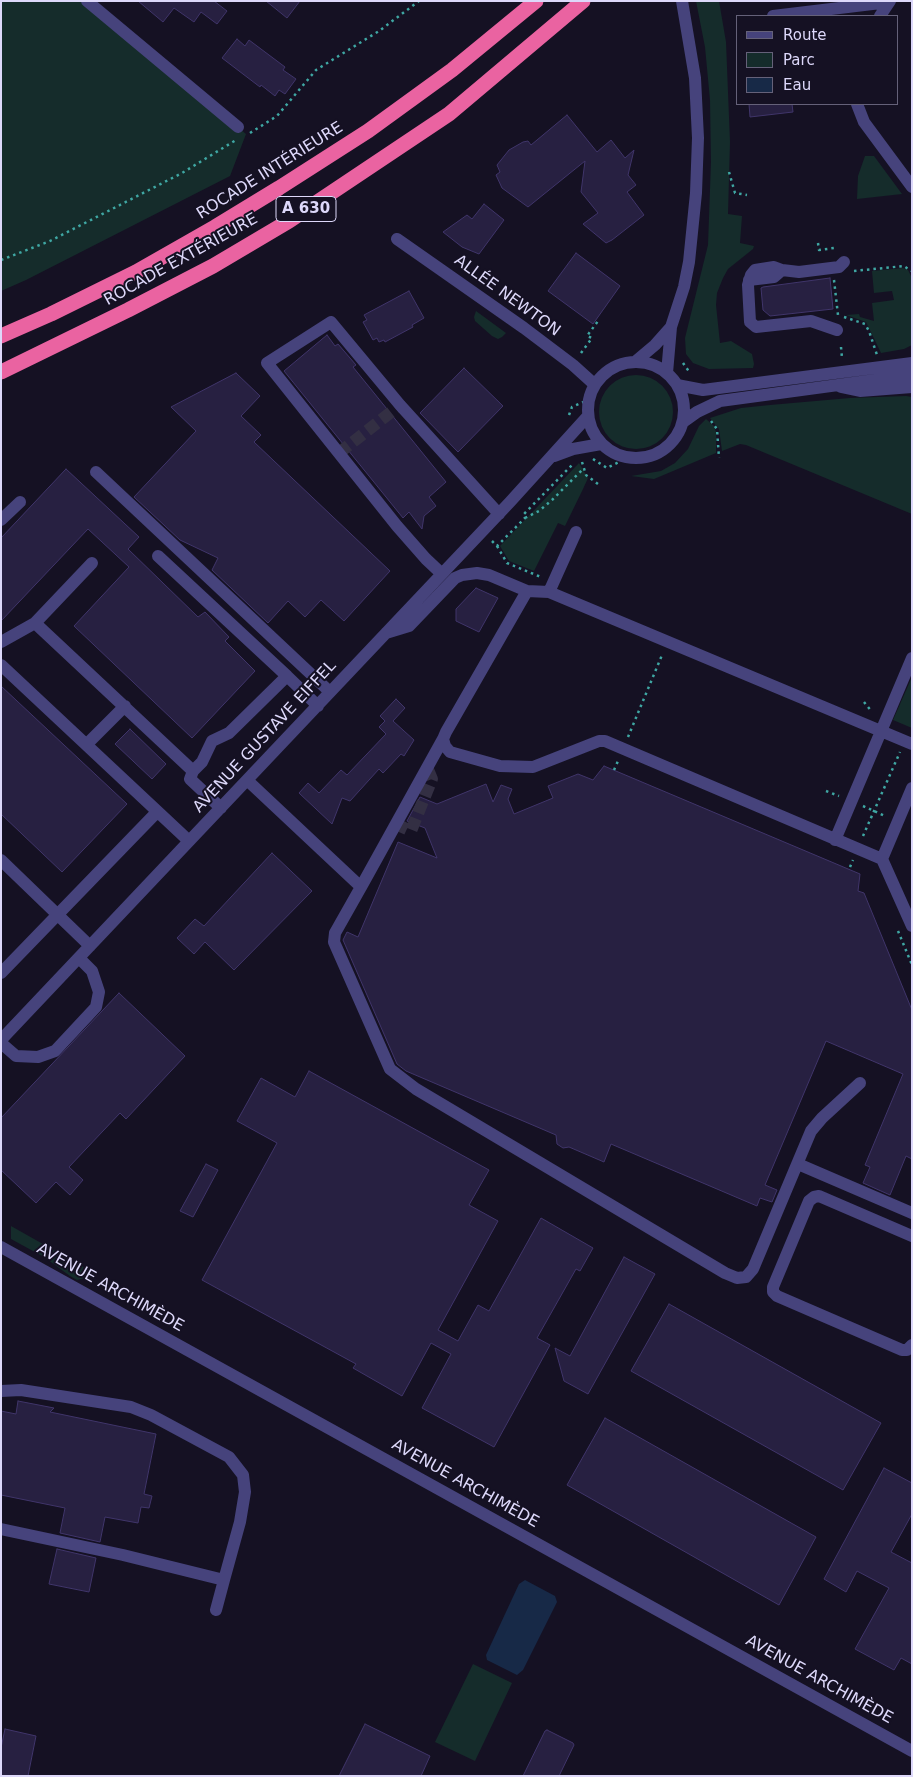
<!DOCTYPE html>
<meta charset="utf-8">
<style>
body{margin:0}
#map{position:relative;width:913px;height:1777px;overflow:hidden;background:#151123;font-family:"DejaVu Sans",sans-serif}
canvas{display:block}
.frame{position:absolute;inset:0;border:2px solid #ddd8fa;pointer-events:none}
.legend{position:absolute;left:736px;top:15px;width:162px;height:90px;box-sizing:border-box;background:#151123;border:1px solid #656179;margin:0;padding:6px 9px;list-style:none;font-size:15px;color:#ddd8fa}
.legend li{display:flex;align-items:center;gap:10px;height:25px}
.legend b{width:25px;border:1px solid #656179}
</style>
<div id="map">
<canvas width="913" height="1777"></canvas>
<div class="frame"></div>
<ul class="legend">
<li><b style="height:6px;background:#46437c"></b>Route</li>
<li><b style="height:14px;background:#152c2b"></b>Parc</li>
<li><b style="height:14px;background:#172947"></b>Eau</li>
</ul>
</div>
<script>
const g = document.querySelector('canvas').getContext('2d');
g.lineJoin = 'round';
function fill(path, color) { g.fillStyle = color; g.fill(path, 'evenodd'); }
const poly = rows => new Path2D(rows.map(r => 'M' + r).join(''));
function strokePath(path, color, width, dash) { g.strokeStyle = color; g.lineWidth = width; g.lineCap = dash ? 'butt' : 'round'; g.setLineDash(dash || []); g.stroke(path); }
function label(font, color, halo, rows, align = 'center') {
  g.font = font + ' "DejaVu Sans",sans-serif'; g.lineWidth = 4; g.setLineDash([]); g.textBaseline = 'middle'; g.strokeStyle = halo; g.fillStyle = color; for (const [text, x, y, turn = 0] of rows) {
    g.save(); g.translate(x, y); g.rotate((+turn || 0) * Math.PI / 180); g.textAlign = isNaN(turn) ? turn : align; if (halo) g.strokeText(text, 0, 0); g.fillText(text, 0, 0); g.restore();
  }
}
const green = poly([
 [1,1,87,1,246,134,230,176,26,280,1,291],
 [696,1,719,1,726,42,730,142,728,214,742,216,740,243,754,246,753,249,728,269,723,278,717,293,716,305,720,343,731,341,752,354,754,364,753,368,709,369,693,363,686,354,685,338,708,245,711,162,710,100,705,47],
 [865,156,874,156,902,194,857,199,858,176],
 [903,268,908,270,911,276,912,345,904,349,881,353,866,322,846,315,859,314,860,317,874,321,872,303,894,300,892,291,874,293,872,271],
 [476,311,506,333,502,337,498,339,492,336,475,321,474,317],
 '599 412a37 37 0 1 1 74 0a37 37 0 1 1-74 0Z',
 [906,396,912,397,912,514,746,445,740,444,722,451,719,429,710,418,741,408,770,405,850,398],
 [706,419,714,426,716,432,716,453,654,479,631,476,661,471,675,463,688,449,699,426],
 [579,463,588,478,583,489,565,526,558,523,534,571,509,561,500,546],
 [912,677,912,728,893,720],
 [11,1226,89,1270,93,1272,85,1278,77,1280,70,1276,44,1257,11,1239],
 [473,1664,512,1683,475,1761,435,1742]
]);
const water = poly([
 [525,1580,555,1596,557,1602,523,1670,517,1675,487,1660,486,1655,519,1584]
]);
const building = poly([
 [138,1,214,1,227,11,217,24,201,12,194,22,174,8,163,22,138,1],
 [266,1,300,1,287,18,266,1],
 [237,39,245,46,249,40,285,67,283,70,296,79,285,94,279,90,275,96,261,85,260,87,222,58,237,39],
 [749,104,792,104,793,112,750,117,749,104],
 [567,115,597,152,611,140,625,158,634,150,628,175,636,185,627,192,644,215,612,240,606,243,583,224,598,213,581,192,585,161,528,207,502,188,496,175,500,172,497,165,509,150,523,142,528,141,531,145,567,115],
 [484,204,504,220,479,254,462,247,443,232,467,215,472,219,484,204],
 [576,253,620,286,593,324,548,291,576,253],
 [830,278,833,309,770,316,763,310,761,288,763,287,830,278],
 [409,291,424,318,412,325,413,327,385,342,384,340,379,342,377,338,373,340,363,322,367,320,364,315,409,291],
 [327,335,335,346,338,344,356,365,353,367,446,482,429,497,436,506,424,516,422,529,409,512,403,518,284,371,327,335],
 [464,368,503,406,458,452,420,413,464,368],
 [236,373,260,396,241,416,261,435,254,442,390,571,344,621,321,600,305,617,288,601,268,623,212,570,218,558,180,540,134,497,196,431,171,407,236,373],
 [66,469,139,537,128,549,198,617,205,612,229,637,225,641,255,671,192,738,74,626,129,567,88,529,1,621,1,538,66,469],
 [476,588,498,598,479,632,456,621,456,609,476,588],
 [1,686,127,804,62,872,1,814,1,686],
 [396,699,405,708,393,721,414,740,404,756,401,754,383,773,379,769,350,801,342,798,332,824,299,793,308,783,319,793,341,770,347,775,386,734,379,727,385,721,380,716,396,699],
 [130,729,166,764,152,779,115,744,130,729],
 [604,766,860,874,858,891,864,893,912,1010,912,1159,906,1156,890,1195,863,1183,870,1167,865,1165,903,1074,826,1041,765,1185,777,1190,772,1202,760,1198,757,1206,611,1144,604,1162,569,1147,563,1148,557,1144,556,1135,406,1071,397,1064,343,940,347,932,358,937,398,842,437,858,425,828,407,821,420,797,437,804,486,784,493,802,501,785,512,789,508,799,514,814,553,798,548,786,578,774,593,780,604,766],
 [272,853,312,891,234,970,205,942,194,954,177,938,195,919,204,926,272,853],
 [119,993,185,1056,126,1119,120,1113,69,1167,83,1180,70,1195,56,1182,36,1203,1,1170,1,1118,119,993],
 [309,1071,489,1170,469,1205,498,1221,438,1330,458,1341,478,1305,489,1311,541,1218,593,1248,580,1271,576,1269,537,1338,550,1345,494,1447,422,1408,451,1354,431,1343,402,1396,353,1368,356,1364,202,1280,277,1143,237,1121,261,1078,295,1097,309,1071],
 [206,1164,218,1170,193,1217,180,1211,206,1164],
 [624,1257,655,1274,588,1394,564,1381,555,1348,570,1356,624,1257],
 [669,1304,881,1423,843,1490,631,1371,669,1304],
 [18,1401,54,1408,50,1412,156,1434,144,1494,152,1496,149,1508,141,1507,138,1523,105,1517,100,1542,60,1533,65,1508,1,1495,1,1411,16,1414,18,1401],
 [605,1418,816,1537,779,1605,567,1485,605,1418],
 [884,1468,912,1483,912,1514,891,1552,912,1563,912,1664,901,1658,894,1670,855,1649,889,1588,857,1571,846,1592,824,1579,884,1468],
 [57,1549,96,1558,89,1592,49,1584,57,1549],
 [365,1724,430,1756,421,1776,339,1776,365,1724],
 [5,1729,36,1736,28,1776,1,1776,1,1748,5,1729],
 [547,1730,573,1743,574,1745,559,1776,523,1776,545,1731,547,1730]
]);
const minorTunnel = poly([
 [339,453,400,405],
 [396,824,411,831,432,779,427,767]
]);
const path = poly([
 [250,133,277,116,316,70,379,31,419,1],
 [729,172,735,193,747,195],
 [818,243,819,250,834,248],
 [1,260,50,241,182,173,236,140],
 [854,271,904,266,911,271],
 [834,280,838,315,839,315],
 [844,317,865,324,869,331,877,355],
 [841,347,842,358],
 [581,353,592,338,587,336,598,321,596,319],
 [683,363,690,373],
 [569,415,572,407,588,400],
 [711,421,717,429,719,458],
 [593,459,607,468,627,458],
 [582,462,586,475,598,484],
 [525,518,539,511,552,500,584,468],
 [492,541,497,546,525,518,523,515,573,464],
 [497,546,507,563,541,577],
 [864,702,872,712],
 [628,737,662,655],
 [614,770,618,761],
 [826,791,839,796],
 [863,806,885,816],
 [863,836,900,752],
 [850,867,853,860],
 [898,931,912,965]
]);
const minor = poly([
 [87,1,238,127],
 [773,16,889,2],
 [880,16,890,1],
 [857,104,864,122,912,187],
 [397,239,524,328,573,365,594,384],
 [749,280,774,277,782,270],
 [837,330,811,321,756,327,750,322,748,285,751,275,755,270,774,267,782,270,799,272,839,267,844,262],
 [636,361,655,345,671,327],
 '588 410a48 48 0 1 1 96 0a48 48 0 1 1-96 0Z',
 [667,373,671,327,684,287,689,262,696,193,698,138,695,78,682,1],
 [677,385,703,390,912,363],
 [841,387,860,391,912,387],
 [683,422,697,412,720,401,912,375],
 [554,456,573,449,601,444],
 [96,472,330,692],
 [1,520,20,502],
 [158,556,287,676],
 [92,563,35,623,193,771],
 [442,574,426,559,397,526,267,363,331,322,400,405,499,514],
 [527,591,446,732,443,739,445,746,450,752,500,766,533,767,599,741,605,741,882,859,912,926],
 [549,592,576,532],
 [386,633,409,626,455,578,462,575,477,573,489,575,527,591,549,592,912,744],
 [1,642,35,623],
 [1,665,189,841],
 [87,744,125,706],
 [247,780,361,887,335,933,334,942,390,1069,416,1089,725,1273,737,1278,746,1277,753,1269,811,1131,822,1118,860,1083],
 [221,808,190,779,193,771,202,762,212,741,229,733,287,676,318,706],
 [835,840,912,658],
 [882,859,912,788],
 [1,860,90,946],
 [361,887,443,739],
 [1,973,157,812],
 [1,1040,510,502,587,417],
 [1,1043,16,1056,38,1057,55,1051,96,1007,99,992,92,971,79,958],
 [798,1164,912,1213],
 [912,1236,819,1196,814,1197,809,1201,773,1287,773,1292,777,1296,902,1350,907,1350,912,1345],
 [1,1247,912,1751],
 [1,1391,21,1390,131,1407,151,1415,229,1457,243,1475,245,1492,240,1522,224,1580,123,1555,1,1529],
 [216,1610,224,1580]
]);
const highway = poly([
 [1,336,51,314,136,272,215,227,279,188,368,131,452,70,536,1],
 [1,372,128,310,213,266,289,221,449,114,583,1]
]);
const shields = [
 [306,209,60]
];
const shieldNames = [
 ["A 630",306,209]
];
const streetNames = [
 ["ROCADE INTÉRIEURE",270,171,-32],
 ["ROCADE EXTÉRIEURE",181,260,-29],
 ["ALLÉE NEWTON",507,296,36],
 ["AVENUE GUSTAVE EIFFEL",265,737,-47],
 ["AVENUE ARCHIMÈDE",110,1288,29],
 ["AVENUE ARCHIMÈDE",465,1484,29],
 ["AVENUE ARCHIMÈDE",819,1680,29]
];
fill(green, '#152c2b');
fill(water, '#172947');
fill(building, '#272041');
strokePath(building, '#40356a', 1);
strokePath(minorTunnel, '#332f43', 12, [12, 6]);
strokePath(path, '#3fa7a3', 2.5, [2.5, 4]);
strokePath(minor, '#46437c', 12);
strokePath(highway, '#ea63a1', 15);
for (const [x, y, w] of shields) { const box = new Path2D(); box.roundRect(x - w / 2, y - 12.5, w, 25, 4); g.fillStyle = '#151123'; g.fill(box); strokePath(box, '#ddd8fa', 1); }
label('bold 15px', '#ddd8fa', null, shieldNames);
label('16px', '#ddd8fa', '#151123', streetNames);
</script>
